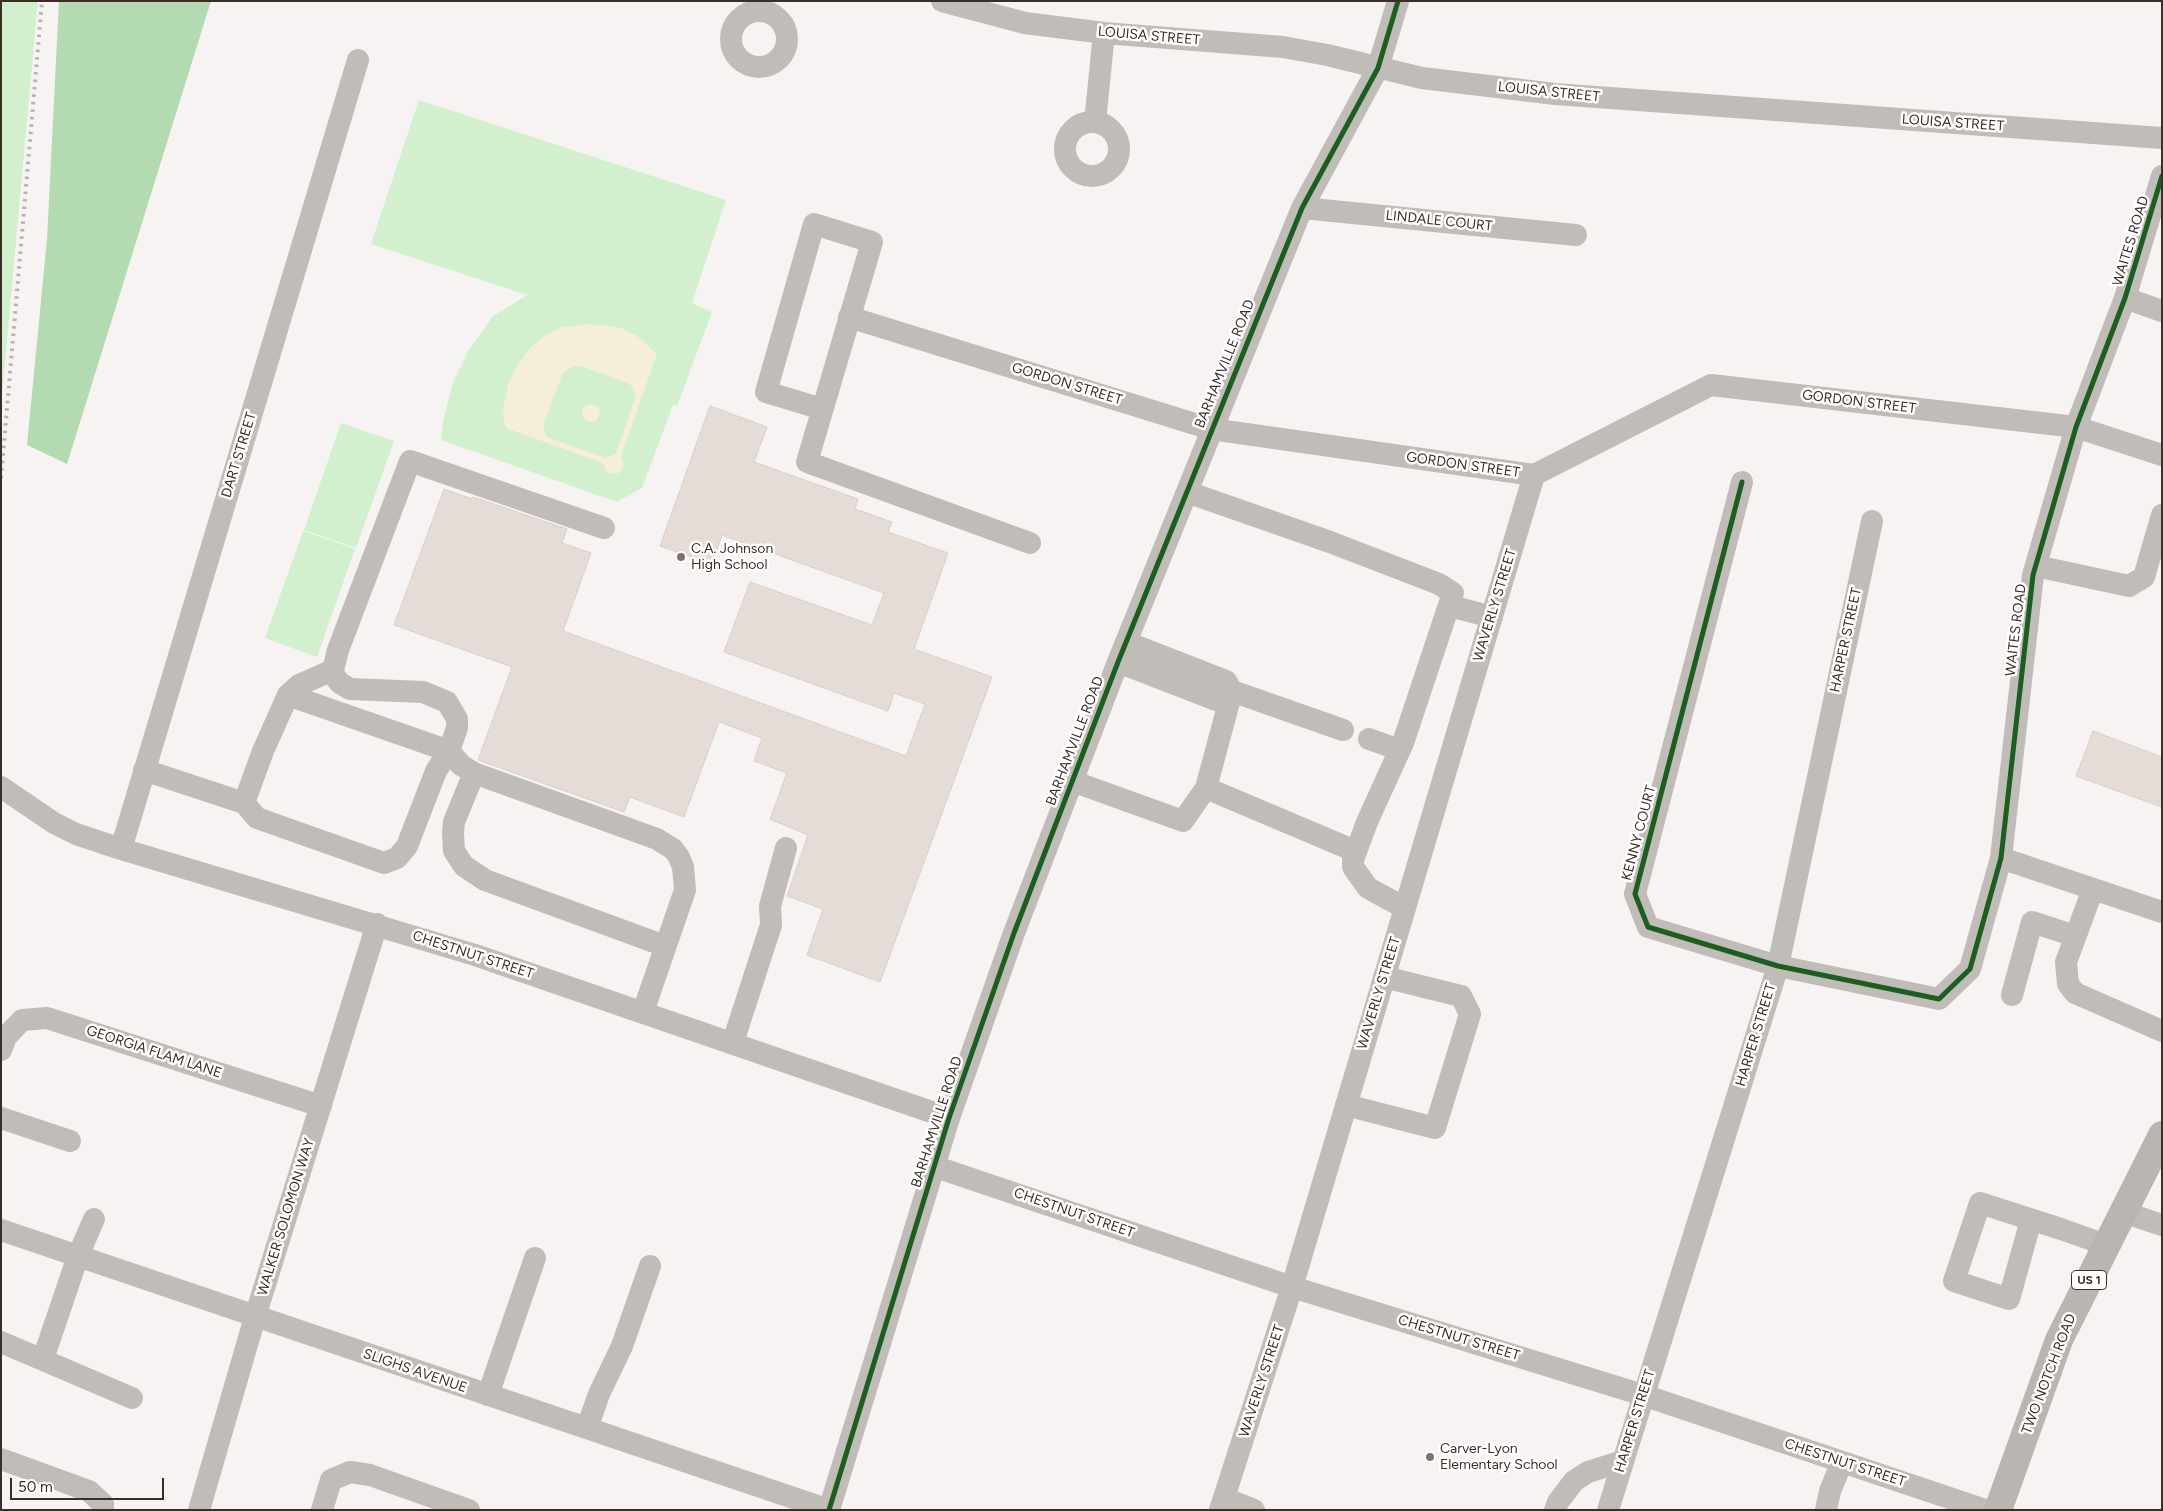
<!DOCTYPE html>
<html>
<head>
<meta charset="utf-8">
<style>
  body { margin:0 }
  #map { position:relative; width:2163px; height:1511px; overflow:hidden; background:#f7f3f2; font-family:Figtree,sans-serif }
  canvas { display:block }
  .frame { position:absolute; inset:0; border:2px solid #3c2e27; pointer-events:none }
  .scale { position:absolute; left:10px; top:1478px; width:154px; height:22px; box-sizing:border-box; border:2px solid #3c2e27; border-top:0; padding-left:6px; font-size:15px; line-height:18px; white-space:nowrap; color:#3c2e27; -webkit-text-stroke:4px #fff; paint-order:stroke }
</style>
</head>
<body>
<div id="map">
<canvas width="2163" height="1511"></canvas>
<div class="frame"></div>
<div class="scale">50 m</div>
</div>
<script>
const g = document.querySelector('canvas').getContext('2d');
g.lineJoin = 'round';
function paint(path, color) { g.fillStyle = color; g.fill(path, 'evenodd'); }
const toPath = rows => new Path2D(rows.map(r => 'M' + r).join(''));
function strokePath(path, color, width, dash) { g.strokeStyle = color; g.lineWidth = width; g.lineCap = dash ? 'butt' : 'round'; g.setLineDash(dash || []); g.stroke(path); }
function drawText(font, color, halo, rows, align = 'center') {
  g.font = font + ' Figtree,sans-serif'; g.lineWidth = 5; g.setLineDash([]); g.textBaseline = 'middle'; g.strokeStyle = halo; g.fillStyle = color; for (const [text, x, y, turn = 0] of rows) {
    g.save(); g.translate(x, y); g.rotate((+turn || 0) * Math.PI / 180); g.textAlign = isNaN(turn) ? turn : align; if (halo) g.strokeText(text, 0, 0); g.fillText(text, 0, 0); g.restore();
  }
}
paint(toPath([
  [1,1,38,1,1,406],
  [419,100,726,200,692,303,712,312,677,406,673,405,642,488,617,502,441,440,443,421,453,382,469,350,493,316,527,295,371,244],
  [341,423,394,441,356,548,304,530],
  [303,531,355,549,317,657,265,638]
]), '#d2f0cd');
paint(toPath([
  [59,1,211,1,67,464,27,445,47,239]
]), '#b4dab1');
paint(toPath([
  [587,324,613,326,623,329,637,336,657,354,621,456,624,467,617,474,607,472,603,463,506,428,504,420,503,409,509,381,518,364,531,347,544,336,559,328],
  [573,366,581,366,630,384,636,395,616,454,605,458,547,437,543,426,563,373],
  '582 413a9 9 0 1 1 18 0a9 9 0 1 1-18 0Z'
]), '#f5eed9');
const building = toPath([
  [710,406,767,427,754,462,858,499,855,509,892,522,888,532,948,553,914,649,992,677,880,982,807,955,823,909,787,896,808,835,770,819,787,773,754,761,762,738,719,722,684,817,630,797,624,812,478,760,512,667,394,625,444,489,472,499,473,497,567,529,562,543,591,553,563,631,906,756,925,704,894,693,888,711,724,652,750,582,872,625,884,593,722,535,712,564,660,546,710,406],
  [2093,731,2162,757,2162,807,2076,776,2093,731]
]);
paint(building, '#e5dcd8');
strokePath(building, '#d7ceca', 1);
strokePath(toPath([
  [942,1,1025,23,1104,33,1283,47,1327,55,1422,78,1555,94,2162,138],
  '731 39a28 28 0 1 1 56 0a28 28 0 1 1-56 0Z',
  '1065 149a27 27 0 1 1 54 0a27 27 0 1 1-54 0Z',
  [1095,122,1104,33],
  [1302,208,1576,235],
  [2125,298,2162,311],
  [849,317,1211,429,1534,475,1711,385,2076,427,2162,455],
  [822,409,766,392,814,224,872,242,807,462,1030,543],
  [1742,482,1635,894,1648,927,1778,966,1939,999,1970,969,2001,858,2033,575,2076,427,2125,298,2162,176],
  [1187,492,1330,542,1439,584,1453,593,1403,743,1367,822,1353,860,1353,867,1368,888,1405,908],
  [2036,566,2129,586,2144,577,2162,515],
  [1450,606,1492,617],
  [1118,662,1216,700,1232,691,1226,681,1126,642],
  [288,695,449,751,457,728,457,719,447,702,423,692,350,689,340,683,335,677,333,670,338,650,410,461,604,528],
  [1369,739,1400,750],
  [144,770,244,803,257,818,384,863,397,858,407,846,436,771,449,751,461,765,474,773,657,839,673,849,679,857,683,867,685,890,643,1012],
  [474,773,454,822,453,832,454,851,464,866,485,880,665,946],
  [1072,781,1183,821,1206,788,1355,851],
  [1,787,54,823,76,834,121,849,475,955,949,1118],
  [1206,788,1232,691,1343,730],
  [244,803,263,751,288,695,299,685,333,670],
  [121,849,358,60],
  [2001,858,2162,912],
  [2093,889,2066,962,2068,984,2075,993,2162,1031],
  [2012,995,2032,922,2075,936],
  [733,1042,771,925,770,906,786,848],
  [1,1050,6,1037,22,1020,47,1018,321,1106],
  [1346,1105,1435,1128,1470,1014,1461,996,1384,977],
  [1,1118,70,1141],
  [933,1166,1292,1287,1643,1395,1985,1510],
  [2123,1212,2162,1225],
  [2031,1220,2009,1299,1954,1281,1980,1203,2061,1229,2106,1245],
  [1,1230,829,1510],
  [1,1342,132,1398],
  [43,1359,78,1256,94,1219],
  [488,1395,535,1258],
  [587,1428,599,1394,622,1346,650,1266],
  [1,1459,89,1491,103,1504,103,1510],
  [1224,1498,1254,1510],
  [199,1510,255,1317,377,924],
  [322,1510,331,1480,350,1472,370,1475,469,1510],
  [829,1510,949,1118,1014,933,1118,662,1302,208,1378,68,1398,1],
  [1220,1510,1292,1287,1534,475],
  [1555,1510,1558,1502,1574,1481,1588,1472,1623,1461],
  [1608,1510,1778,966,1872,521],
  [1826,1510,1830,1491,1842,1462]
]), '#c0bdb8', 22);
strokePath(toPath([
  [1998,1510,2059,1340,2162,1135]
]), '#b9b5b0', 28);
strokePath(toPath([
  [1,478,42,1]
]), '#b6b2af', 4, [2.5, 5]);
strokePath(toPath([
  [1742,482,1635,894,1648,927,1778,966,1939,999,1970,969,2001,858,2033,575,2076,427,2125,298,2162,176],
  [829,1510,949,1118,1014,933,1118,662,1302,208,1378,68,1398,1]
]), '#1b5e20', 5);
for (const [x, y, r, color] of [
  [681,557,5,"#7d736e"],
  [1430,1457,5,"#7d736e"]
]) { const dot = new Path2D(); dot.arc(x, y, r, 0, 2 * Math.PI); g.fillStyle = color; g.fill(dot); strokePath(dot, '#fff', 2); }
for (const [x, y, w] of [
  [2089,1280,35]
]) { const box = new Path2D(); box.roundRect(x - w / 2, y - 9.5, w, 19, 4); g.fillStyle = '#fff'; g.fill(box); strokePath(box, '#3c2e27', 1); }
drawText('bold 12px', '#3c2e27', null, [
  ["US 1",2089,1280]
]);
drawText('14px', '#3c2e27', '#fff', [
  ["LOUISA STREET",1149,36,5],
  ["LOUISA STREET",1549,92,6],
  ["LOUISA STREET",1953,123,4],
  ["LINDALE COURT",1439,221,6],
  ["WAITES ROAD",2131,241,-73],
  ["BARHAMVILLE ROAD",1225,364,-68],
  ["GORDON STREET",1067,384,17],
  ["GORDON STREET",1859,402,7],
  ["DART STREET",239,455,-73],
  ["GORDON STREET",1463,465,8],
  ["WAVERLY STREET",1495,605,-73],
  ["WAITES ROAD",2016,630,-83],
  ["HARPER STREET",1846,640,-78],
  ["BARHAMVILLE ROAD",1075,741,-69],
  ["KENNY COURT",1639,833,-75],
  ["CHESTNUT STREET",473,955,18],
  ["WAVERLY STREET",1379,993,-73],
  ["HARPER STREET",1756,1035,-73],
  ["GEORGIA FLAM LANE",154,1052,18],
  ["BARHAMVILLE ROAD",937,1122,-72],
  ["CHESTNUT STREET",1074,1213,19],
  ["WALKER SOLOMON WAY",286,1217,-73],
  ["CHESTNUT STREET",1459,1338,17],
  ["SLIGHS AVENUE",415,1371,19],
  ["TWO NOTCH ROAD",2049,1374,-69],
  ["WAVERLY STREET",1262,1381,-72],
  ["HARPER STREET",1635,1421,-73],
  ["CHESTNUT STREET",1845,1463,18]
]);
drawText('14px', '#3c2e27', '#fff', [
  ["C.A. Johnson",691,549],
  ["High School",691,565],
  ["Carver-Lyon",1440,1449],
  ["Elementary School",1440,1465]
], 'left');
</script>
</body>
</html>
